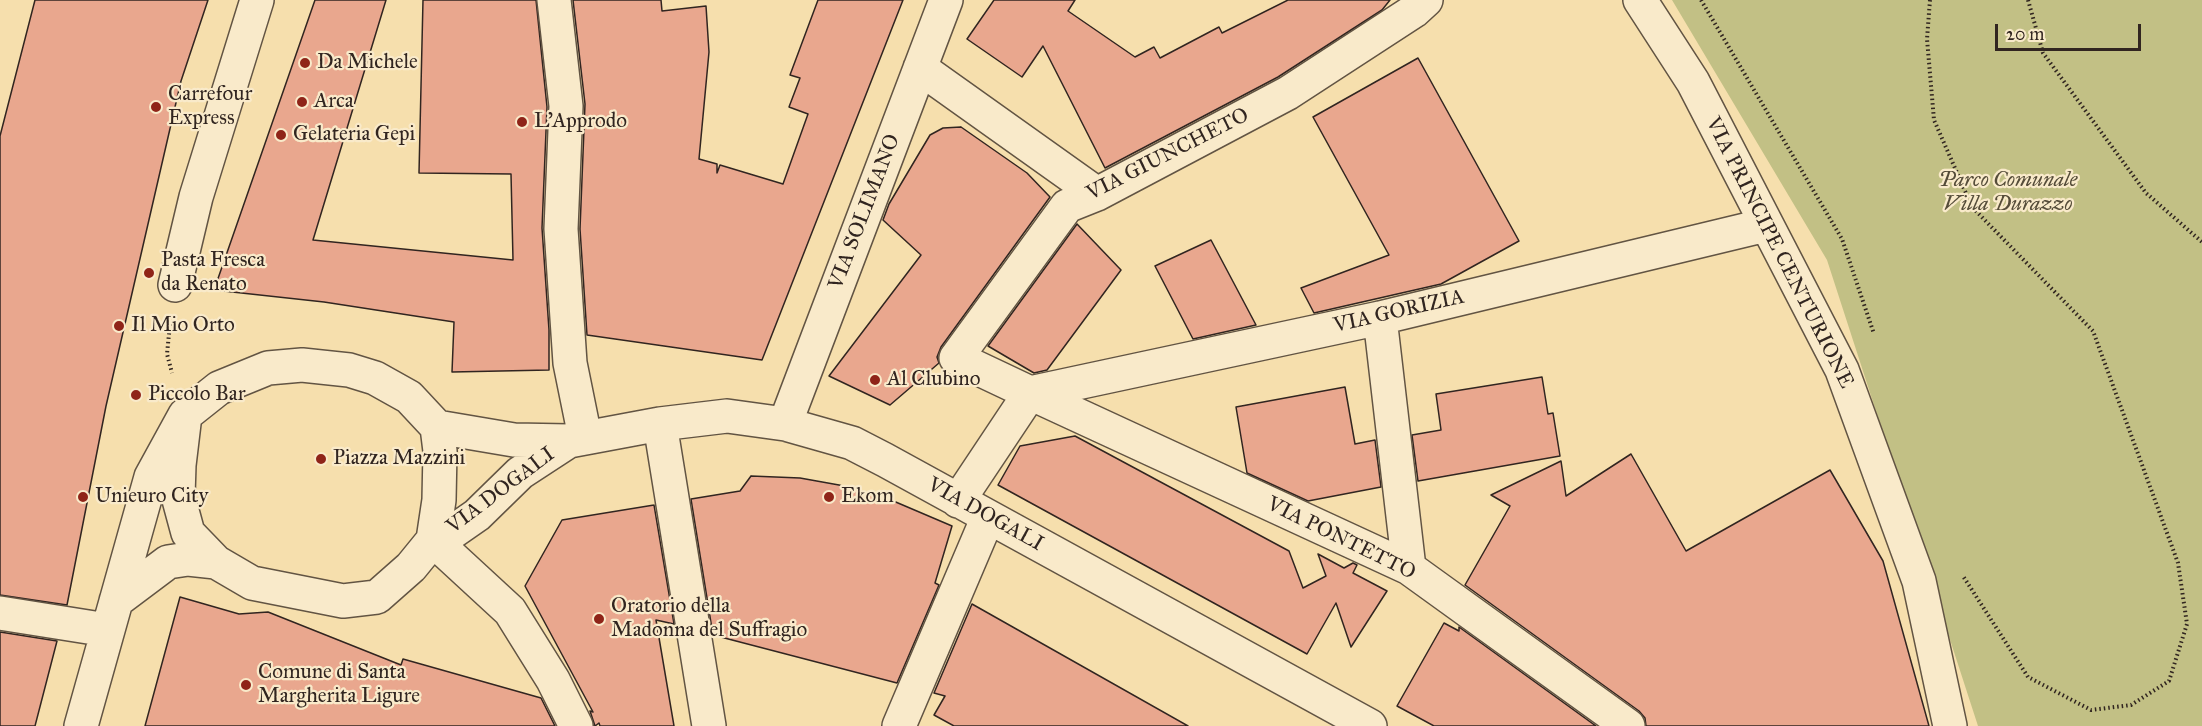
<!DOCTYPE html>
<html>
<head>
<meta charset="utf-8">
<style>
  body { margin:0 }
  #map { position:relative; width:2202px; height:726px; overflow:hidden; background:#f6dfad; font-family:"IM FELL Great Primer",serif }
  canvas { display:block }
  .scale { position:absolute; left:1995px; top:24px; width:146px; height:27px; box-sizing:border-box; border:3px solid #312520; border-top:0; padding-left:8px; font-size:18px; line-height:21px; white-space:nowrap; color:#312520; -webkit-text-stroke:4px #f9eaca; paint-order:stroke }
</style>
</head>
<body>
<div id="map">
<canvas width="2202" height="726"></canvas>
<div class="scale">20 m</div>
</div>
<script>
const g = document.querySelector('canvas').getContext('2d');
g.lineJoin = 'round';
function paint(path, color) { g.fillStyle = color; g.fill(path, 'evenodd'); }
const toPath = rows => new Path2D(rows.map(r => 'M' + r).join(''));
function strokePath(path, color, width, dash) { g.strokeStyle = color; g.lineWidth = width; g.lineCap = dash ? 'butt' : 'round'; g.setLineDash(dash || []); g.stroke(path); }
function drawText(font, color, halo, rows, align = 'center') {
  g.font = font + ' "IM FELL Great Primer",serif'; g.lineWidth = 4.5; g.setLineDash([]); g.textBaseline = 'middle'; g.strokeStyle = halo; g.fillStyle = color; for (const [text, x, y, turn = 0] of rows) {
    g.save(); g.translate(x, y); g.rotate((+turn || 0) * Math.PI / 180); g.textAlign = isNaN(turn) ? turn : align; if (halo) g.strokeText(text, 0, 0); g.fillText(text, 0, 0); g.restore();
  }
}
paint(toPath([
  [1672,0,2202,0,2202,726,1978,726,1827,260]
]), '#c2c085');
const building = toPath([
  [35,0,208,0,181,81,106,406,67,605,0,595,0,136,35,0],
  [315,0,386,0,313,240,513,260,511,174,419,173,423,0,536,0,547,107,542,228,549,330,549,370,452,372,454,322,324,302,214,290,315,0],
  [573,0,661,0,662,11,706,6,709,52,699,159,717,164,717,173,720,165,783,184,808,114,789,107,800,78,790,75,818,0,903,0,762,360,587,335,580,229,585,104,573,0],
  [994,0,1075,0,1068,11,1135,57,1154,47,1160,58,1219,27,1222,33,1288,0,1390,0,1382,10,1278,77,1105,168,1043,46,1022,77,967,39,994,0],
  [1418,58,1519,241,1441,284,1314,313,1301,288,1389,255,1313,117,1418,58],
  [961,127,1027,173,1050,197,941,347,937,357,939,363,890,405,829,376,921,255,883,220,889,204,930,135,943,128,961,127],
  [1077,224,1121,270,1047,370,1034,373,988,346,1077,224],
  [1211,240,1256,325,1193,339,1155,266,1211,240],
  [1542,377,1548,414,1553,413,1560,456,1418,481,1412,435,1441,430,1436,394,1542,377],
  [1345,387,1355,444,1375,440,1381,487,1308,501,1247,473,1236,407,1345,387],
  [1075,436,1289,551,1303,588,1326,576,1318,554,1344,568,1353,563,1357,565,1353,573,1387,591,1351,647,1336,603,1307,654,998,485,1020,446,1075,436],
  [1631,454,1686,551,1830,470,1883,561,1929,726,1646,726,1645,718,1639,711,1465,585,1510,506,1491,495,1561,461,1566,496,1631,454],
  [751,476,800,478,839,485,891,500,952,526,935,583,939,585,897,683,713,635,691,499,740,491,751,476],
  [654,505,674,624,656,620,674,726,600,726,599,723,595,726,590,711,593,712,525,586,562,520,654,505],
  [180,597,239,614,268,612,401,665,403,659,541,698,555,726,145,726,180,597],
  [972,604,1188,726,954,726,934,715,945,696,934,693,972,604],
  [1444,623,1459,631,1459,627,1596,726,1434,726,1397,706,1444,623],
  [0,632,57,641,35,726,0,726,0,632]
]);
paint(building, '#e9a78e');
strokePath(building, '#312520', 1.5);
const minor = toPath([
  [554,0,566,106,561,229,570,363,585,437],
  [1640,0,1693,82,1842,370,1919,581,1950,726],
  [920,68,1097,194],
  [175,285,196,197,257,0],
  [1380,318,1409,568],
  [1030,393,1380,318,1766,225],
  [1030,393,1409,568,1628,726],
  [660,424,709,726],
  [785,424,946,0],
  [437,427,514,440,569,441],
  [958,501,1030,393,956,358,1067,206,1097,194,1288,93,1414,11,1426,0],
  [433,540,454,531,477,515,520,473,569,441,660,424,727,416,785,424,852,443,885,460,1370,726],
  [433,540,510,611,553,680,576,726],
  [116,601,168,562,188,559,216,562],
  [0,613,107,630],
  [81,726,151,477,185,415,219,388,268,368,302,365,349,370,375,378,409,397,437,427,440,451,439,500,433,540,411,567,377,597,343,601,252,583,216,562,188,533,178,496,179,465,185,415],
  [899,726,988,517]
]);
strokePath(minor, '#625443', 36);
strokePath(toPath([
  [1701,0,1842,239,1874,334],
  [1930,0,1927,39,1934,120,1972,207,2093,331,2178,563,2187,624,2169,681,2131,705,2091,710,2028,677,1963,576],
  [2028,0,2043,53,2146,193,2202,242],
  [170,324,167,354,172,373]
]), '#312520', 4, [1.5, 3]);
strokePath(minor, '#f9eaca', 33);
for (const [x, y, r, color] of [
  [305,63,6,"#8f2418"],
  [302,102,6,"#8f2418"],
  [156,107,6,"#8f2418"],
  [522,122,6,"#8f2418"],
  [281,135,6,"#8f2418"],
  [149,273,6,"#8f2418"],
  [119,326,6,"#8f2418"],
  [875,380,6,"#8f2418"],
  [136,395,6,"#8f2418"],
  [321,459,6,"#8f2418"],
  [83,497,6,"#8f2418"],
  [829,497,6,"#8f2418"],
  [599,619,6,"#8f2418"],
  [246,685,6,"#8f2418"]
]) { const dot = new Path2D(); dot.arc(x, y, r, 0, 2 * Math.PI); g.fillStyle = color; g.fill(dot); strokePath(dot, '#f9eaca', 2); }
drawText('21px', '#312520', '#f9eaca', [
  ["Da Michele",317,63],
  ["Carrefour",168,95],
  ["Express",168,119],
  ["Arca",314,102],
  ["L'Approdo",534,122],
  ["Gelateria Gepi",293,135],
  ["Pasta Fresca",161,261],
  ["da Renato",161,285],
  ["Il Mio Orto",131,326],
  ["Al Clubino",887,380],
  ["Piccolo Bar",148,395],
  ["Piazza Mazzini",333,459],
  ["Unieuro City",95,497],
  ["Ekom",841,497],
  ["Oratorio della",611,607],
  ["Madonna del Suffragio",611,631],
  ["Comune di Santa",258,673],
  ["Margherita Ligure",258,697]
], 'left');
drawText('21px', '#312520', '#f9eaca', [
  ["VIA GIUNCHETO",1168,155,-27],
  ["VIA SOLIMANO",865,212,-69],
  ["VIA PRINCIPE CENTURIONE",1779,253,63],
  ["VIA GORIZIA",1399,312,-13],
  ["VIA DOGALI",501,491,-37],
  ["VIA DOGALI",985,515,29],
  ["VIA PONTETTO",1341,539,26]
]);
drawText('italic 21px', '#554c39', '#f9eaca', [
  ["Parco Comunale",2008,181],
  ["Villa Durazzo",2008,205]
]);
</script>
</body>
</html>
